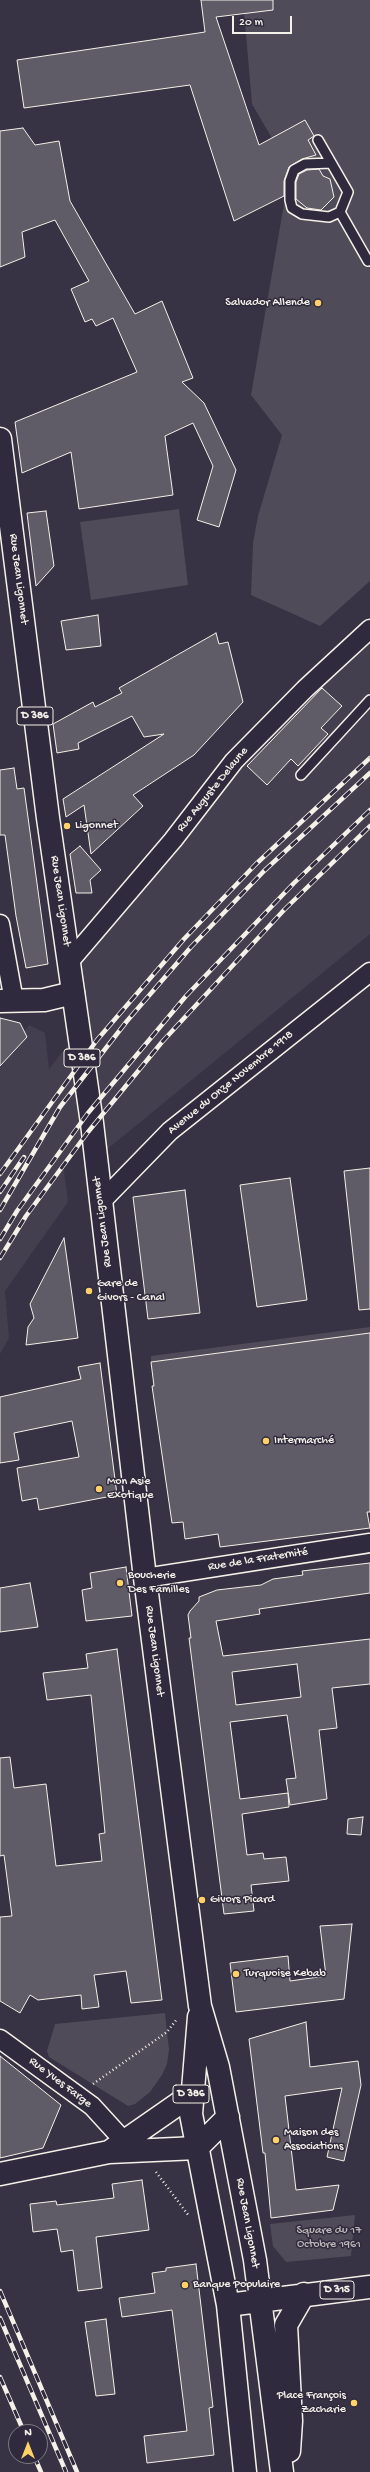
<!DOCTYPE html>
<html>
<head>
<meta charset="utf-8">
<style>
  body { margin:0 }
  #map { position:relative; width:370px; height:2472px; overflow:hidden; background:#373244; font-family:"Gochi Hand",sans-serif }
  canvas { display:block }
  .north { position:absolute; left:8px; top:2424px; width:40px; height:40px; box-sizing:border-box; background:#2f2a3d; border:1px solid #7e7a81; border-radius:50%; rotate:0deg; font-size:11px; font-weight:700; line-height:16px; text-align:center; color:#f4f1e8 }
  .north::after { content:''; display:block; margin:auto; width:14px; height:18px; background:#ffd166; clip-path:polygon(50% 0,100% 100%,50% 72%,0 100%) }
  .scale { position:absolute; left:232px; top:16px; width:60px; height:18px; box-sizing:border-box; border:2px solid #f4f1e8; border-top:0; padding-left:5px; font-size:12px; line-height:14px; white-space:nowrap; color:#f4f1e8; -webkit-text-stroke:3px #2f2a3d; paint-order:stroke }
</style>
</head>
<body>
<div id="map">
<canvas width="370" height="2472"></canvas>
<div class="north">N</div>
<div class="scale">20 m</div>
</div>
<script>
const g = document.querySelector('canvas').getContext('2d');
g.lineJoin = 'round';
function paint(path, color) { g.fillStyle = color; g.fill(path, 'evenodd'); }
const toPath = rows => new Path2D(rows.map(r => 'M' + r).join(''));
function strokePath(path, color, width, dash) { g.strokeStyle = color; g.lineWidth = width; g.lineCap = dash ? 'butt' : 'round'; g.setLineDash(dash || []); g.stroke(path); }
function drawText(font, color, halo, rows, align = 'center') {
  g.font = font + ' "Gochi Hand",sans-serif'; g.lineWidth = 3; g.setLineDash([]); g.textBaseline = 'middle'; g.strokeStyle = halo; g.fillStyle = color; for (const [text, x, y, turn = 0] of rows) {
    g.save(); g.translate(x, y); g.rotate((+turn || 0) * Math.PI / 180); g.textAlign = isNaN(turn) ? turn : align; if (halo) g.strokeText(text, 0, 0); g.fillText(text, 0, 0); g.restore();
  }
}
paint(toPath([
  [370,641,370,934,99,1156,96,1120,63,1163,68,1202,5,1291,9,1338,0,1354,0,1060,29,1025,45,1033,49,1069,84,1024,78,957,235,762]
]), '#433f4e');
paint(toPath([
  [243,0,370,0,370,581,320,626,251,595,253,543,258,516,282,435,251,395,290,169,252,104],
  [179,509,188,585,91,600,80,522],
  [370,1327,370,1333,151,1362,151,1356],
  [165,2013,169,2050,167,2064,162,2075,150,2092,135,2104,128,2106,49,2057,47,2051,55,2024],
  [355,2215,351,2256,286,2262,273,2246,270,2224]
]), '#504b59');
const building = toPath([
  [201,0,273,0,273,10,216,17,259,145,305,120,314,136,308,140,316,155,302,159,289,167,284,181,284,196,234,221,190,85,24,108,17,60,205,32,201,0],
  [23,128,35,145,59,141,70,201,135,314,162,301,193,378,182,382,204,403,236,470,219,527,197,520,213,466,193,423,165,436,173,495,79,509,71,452,22,473,15,422,137,372,113,318,96,326,92,319,85,322,71,289,89,281,55,220,22,232,25,257,0,267,0,131,23,128],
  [319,169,323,176,330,179,334,197,321,210,307,208,296,199,296,182,299,174,307,170,319,169],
  [46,511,54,566,36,586,27,513,46,511],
  [98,615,101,646,66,650,61,621,98,615],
  [216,633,219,644,228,642,243,702,194,755,133,795,143,806,91,854,84,805,66,817,63,799,164,734,144,737,132,716,78,743,79,749,57,753,53,724,93,702,95,707,122,693,119,688,216,633],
  [322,688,342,706,321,728,328,734,298,766,291,759,267,785,247,766,322,688],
  [14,768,17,789,24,788,48,964,26,968,16,916,5,835,0,835,0,770,14,768],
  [80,846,101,870,90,880,92,893,76,893,70,854,80,846],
  [0,1018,20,1023,27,1037,0,1066,0,1018],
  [370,1168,370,1309,359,1310,344,1171,370,1168],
  [290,1178,307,1300,257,1307,240,1185,290,1178],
  [185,1190,200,1313,148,1319,133,1197,185,1190],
  [64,1238,78,1338,26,1345,28,1327,34,1318,30,1304,64,1238],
  [370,1333,370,1512,367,1512,370,1528,220,1547,218,1534,185,1539,183,1522,172,1523,152,1386,154,1386,151,1362,370,1333],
  [100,1363,117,1495,39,1510,37,1498,22,1501,17,1468,79,1457,72,1421,14,1433,19,1460,0,1463,0,1397,81,1379,78,1367,100,1363],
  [370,1563,370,1593,259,1609,260,1614,216,1621,223,1656,370,1639,370,1684,332,1688,337,1728,319,1730,327,1799,290,1805,286,1779,296,1778,287,1715,230,1722,240,1799,288,1793,289,1807,242,1814,247,1855,263,1853,264,1859,286,1857,289,1881,251,1885,254,1911,224,1914,189,1638,191,1638,188,1615,190,1611,199,1601,199,1597,217,1590,261,1585,273,1579,303,1575,302,1571,370,1563],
  [297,1664,301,1697,236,1705,232,1672,297,1664],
  [126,1567,132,1616,86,1621,82,1590,92,1588,90,1573,126,1567],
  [30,1583,38,1627,0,1632,0,1588,30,1583],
  [117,1649,162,2000,131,2003,126,1971,94,1975,99,2007,82,2009,81,1995,38,2000,30,1995,20,2013,0,2001,0,1917,12,1916,4,1855,0,1856,0,1758,10,1757,14,1788,46,1784,56,1866,102,1861,99,1834,105,1833,91,1695,47,1700,43,1673,88,1668,86,1654,117,1649],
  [363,1817,361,1835,347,1834,348,1819,363,1817],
  [352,1924,344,1999,236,2012,230,1963,288,1956,290,1981,326,1976,320,1926,352,1924],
  [306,2022,310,2067,358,2061,361,2085,344,2161,327,2157,342,2088,285,2096,296,2190,339,2185,333,2210,271,2218,265,2153,263,2153,249,2039,306,2022],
  [0,2056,61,2105,43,2148,0,2158,0,2056],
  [142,2180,149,2230,96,2237,102,2288,78,2291,73,2250,61,2252,57,2229,33,2232,30,2204,56,2201,57,2205,114,2198,112,2184,142,2180],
  [196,2264,213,2407,209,2408,214,2455,147,2463,144,2436,187,2431,172,2310,122,2317,119,2298,155,2293,152,2273,166,2271,166,2268,196,2264],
  [106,2319,115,2394,96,2396,85,2322,106,2319]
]);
paint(building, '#5f5c67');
strokePath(building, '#f4f1e8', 1);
const service = toPath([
  [318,140,348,192,340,212,368,261,370,260],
  [331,163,305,164,294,170,290,181,290,200,292,208,302,214,329,217,340,212],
  [301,775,370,700]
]);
const minor = toPath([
  [0,924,14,1001],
  [69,962,173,840,234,761,305,689,370,629],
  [100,1203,170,1131,370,972],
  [145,1578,370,1543],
  [0,2039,92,2106,124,2141,129,2151]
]);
const tertiary = toPath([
  [0,1001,44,1000,73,993]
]);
const secondary = toPath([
  [109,2152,191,2095],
  [0,2174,109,2152,197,2148]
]);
const primary = toPath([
  [0,439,48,818,92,1123,145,1578,200,2006,218,2067,255,2260,282,2472],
  [199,2017,191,2114,228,2305,245,2472],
  [197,2148,228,2117],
  [228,2305,370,2287],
  [289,2451,291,2421,286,2325,304,2294]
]);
strokePath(service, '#f4f1e8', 12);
strokePath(minor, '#f4f1e8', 21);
strokePath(tertiary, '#f4f1e8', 25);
strokePath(secondary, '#f4f1e8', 25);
strokePath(primary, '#f4f1e8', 25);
strokePath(toPath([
  [93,2084,167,2032,177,2019],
  [156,2172,189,2216]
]), '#f4f1e8', 2.5, [1, 3]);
strokePath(service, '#2f2a3d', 9);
strokePath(minor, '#2f2a3d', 18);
strokePath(tertiary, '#2f2a3d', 22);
strokePath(secondary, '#2f2a3d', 22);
strokePath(primary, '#2f2a3d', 22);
const rail = toPath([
  [0,1174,97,1040,184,939,256,864,370,758],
  [0,1192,24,1157],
  [0,1210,60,1107,127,1021,191,947,264,871,370,773],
  [0,1239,17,1211,88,1113,186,996,294,883,370,810],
  [0,1258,26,1216,88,1132,162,1042,284,910,370,826],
  [0,2291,77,2472],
  [0,2318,66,2472],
  [0,2377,24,2432],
  [34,2456,41,2472]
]);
strokePath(rail, '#f4f1e8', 4.5);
strokePath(rail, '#2f2a3d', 3, [9]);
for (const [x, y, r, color] of [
  [318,303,4,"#ffd166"],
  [67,826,4,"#ffd166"],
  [89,1291,4,"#ffd166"],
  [266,1441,4,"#ffd166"],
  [99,1489,4,"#ffd166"],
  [120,1583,4,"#ffd166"],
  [202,1900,4,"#ffd166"],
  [236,1974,4,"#ffd166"],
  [276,2140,4,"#ffd166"],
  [185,2285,4,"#ffd166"],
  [354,2403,4,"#ffd166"]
]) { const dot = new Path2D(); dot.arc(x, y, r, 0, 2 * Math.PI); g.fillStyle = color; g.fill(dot); strokePath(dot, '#2f2a3d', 1.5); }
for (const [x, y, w] of [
  [35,716,36],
  [82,1058,36],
  [191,2094,36],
  [337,2290,34]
]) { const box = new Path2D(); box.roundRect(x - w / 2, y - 9, w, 18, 3); g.fillStyle = '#2f2a3d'; g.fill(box); strokePath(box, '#f4f1e8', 1); }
drawText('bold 11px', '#f4f1e8', null, [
  ["D 386",35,716],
  ["D 386",82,1058],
  ["D 386",191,2094],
  ["D 315",337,2290]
]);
drawText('12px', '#f4f1e8', '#2f2a3d', [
  ["Salvador Allende",310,303,"right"],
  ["Ligonnet",75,826],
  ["Gare de",97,1284],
  ["Givors - Canal",97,1298],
  ["Intermarché",274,1441],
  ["Mon Asie",107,1482],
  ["Exotique",107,1496],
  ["Boucherie",128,1576],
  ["Des Familles",128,1590],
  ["Givors Picard",210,1900],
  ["Turquoise Kebab",244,1974],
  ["Maison des",284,2133],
  ["Associations",284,2147],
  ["Banque Populaire",193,2285],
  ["Place François",346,2396,"right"],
  ["Zacharie",346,2410,"right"]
], 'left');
drawText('12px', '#f4f1e8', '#2f2a3d', [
  ["Rue Jean Ligonnet",18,579,83],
  ["Rue Auguste Delaune",213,790,-51],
  ["Rue Jean Ligonnet",60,901,82],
  ["Avenue du Onze Novembre 1918",231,1083,-39],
  ["Rue Jean Ligonnet",103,1222,-97],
  ["Rue de la Fraternité",258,1560,-9],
  ["Rue Jean Ligonnet",154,1651,83],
  ["Rue Yves Farge",60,2083,37],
  ["Rue Jean Ligonnet",247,2223,80]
]);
drawText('12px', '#bbb7b6', '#2f2a3d', [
  ["Square du 17",329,2231],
  ["Octobre 1961",329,2245]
]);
</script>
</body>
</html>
